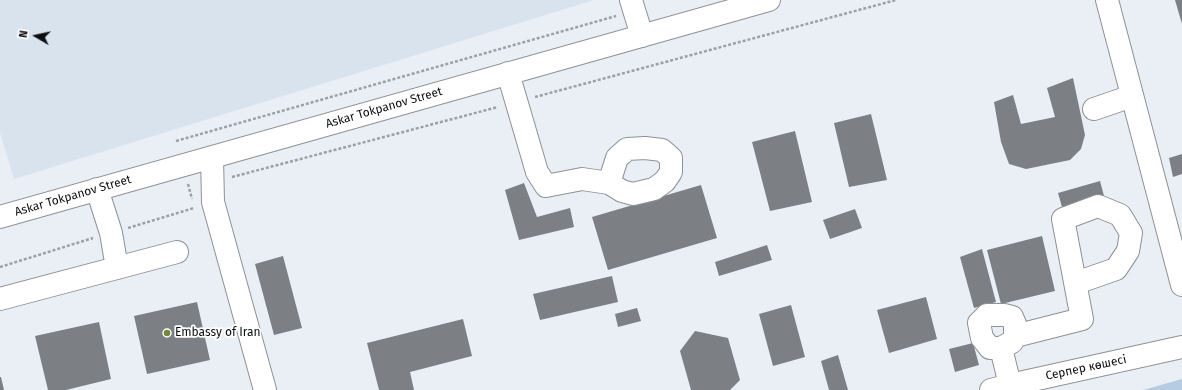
<!DOCTYPE html>
<html>
<head>
<meta charset="utf-8">
<style>
  body { margin:0 }
  #map { position:relative; width:1182px; height:390px; overflow:hidden; background:#eaeff5; font-family:"Fira Sans",sans-serif }
  canvas { display:block }
  .north { position:absolute; left:16px; top:16px; width:40px; height:40px; -webkit-text-stroke:3px #fff; paint-order:stroke; rotate:279deg; font-size:11px; font-weight:700; line-height:16px; text-align:center; color:#0c0e10 }
  .north::after { content:''; display:block; margin:auto; width:14px; height:18px; background:#0c0e10; clip-path:polygon(50% 0,100% 100%,50% 72%,0 100%) }
</style>
</head>
<body>
<div id="map">
<canvas width="1182" height="390"></canvas>
<div class="north">N</div>
</div>
<script>
const g = document.querySelector('canvas').getContext('2d');
g.lineJoin = 'round';
function paint(path, color) { g.fillStyle = color; g.fill(path, 'evenodd'); }
const toPath = rows => new Path2D(rows.map(r => 'M' + r).join(''));
function strokePath(path, color, width, dash) { g.strokeStyle = color; g.lineWidth = width; g.lineCap = dash ? 'butt' : 'round'; g.setLineDash(dash || []); g.stroke(path); }
function drawText(font, color, halo, rows, align = 'center') {
  g.font = font + ' "Fira Sans",sans-serif'; g.lineWidth = 3.5; g.setLineDash([]); g.textBaseline = 'middle'; g.strokeStyle = halo; g.fillStyle = color; for (const [text, x, y, turn = 0] of rows) {
    g.save(); g.translate(x, y); g.rotate((+turn || 0) * Math.PI / 180); g.textAlign = isNaN(turn) ? turn : align; if (halo) g.strokeText(text, 0, 0); g.fillText(text, 0, 0); g.restore();
  }
}
paint(toPath([
  [0,0,594,0,14,179,0,133]
]), '#d8e3ee');
paint(toPath([
  [1182,379,1182,390,1143,390]
]), '#b5cce2');
paint(toPath([
  [1175,0,1182,0,1182,24],
  [1073,78,1085,135,1081,149,1070,160,1026,169,1009,164,1001,142,994,102,1013,95,1021,124,1055,117,1047,88],
  [871,114,887,180,849,187,834,123],
  [795,131,812,202,770,211,752,142],
  [1182,154,1182,174,1173,177,1169,158],
  [1100,181,1104,196,1062,207,1058,193],
  [524,183,537,217,570,208,574,227,519,240,505,190],
  [701,185,717,238,608,270,592,217],
  [855,209,862,228,830,239,823,220],
  [1042,236,1055,291,1001,304,987,250],
  [767,245,772,260,719,276,715,262],
  [982,249,996,302,974,308,960,257],
  [283,256,302,328,274,335,255,264],
  [612,276,618,302,540,320,533,294],
  [926,297,937,339,889,353,877,310],
  [197,302,210,360,147,374,134,316],
  [791,305,805,357,773,366,759,314],
  [637,308,641,321,618,327,615,314],
  [463,319,472,356,410,372,414,390,379,390,367,343],
  [99,322,111,379,66,390,48,390,35,336],
  [695,331,728,338,740,380,730,390,691,390,680,351],
  [973,343,979,365,955,372,949,349],
  [838,355,848,390,829,390,821,361],
  [0,377,1,377,4,390,0,390]
]), '#7c8085');
const minor = toPath([
  [631,0,642,36],
  [1107,0,1182,285],
  [508,73,537,172,546,186,582,179,609,183,622,191,633,194,654,189,665,181,671,172,671,158,662,150,645,148,627,149,617,158,609,183],
  [1094,109,1132,96],
  [212,157,213,202,265,390],
  [97,189,111,233,117,268],
  [0,217,769,0],
  [0,299,177,252],
  [1015,336,1082,319,1063,219,1098,206,1120,215,1131,233,1128,251,1116,269,1076,283],
  [1001,348,1012,342,1015,336,1015,324,1012,317,1004,315,987,315,979,323,982,338,990,348,1001,348,1010,385],
  [991,390,1010,385,1182,347]
]);
strokePath(minor, '#8d9296', 24);
strokePath(toPath([
  [535,97,896,0],
  [176,141,616,16],
  [232,177,498,107],
  [188,184,192,199],
  [128,228,194,208],
  [0,267,93,238]
]), '#9da1a5', 2.5, [3, 2]);
strokePath(minor, '#fff', 22);
for (const [x, y, r, color] of [
  [167,333,4,"#758635"]
]) { const dot = new Path2D(); dot.arc(x, y, r, 0, 2 * Math.PI); g.fillStyle = color; g.fill(dot); strokePath(dot, '#fff', 1.5); }
drawText('12px', '#0c0e10', '#fff', [
  ["Askar Tokpanov Street",384,108,-16],
  ["Askar Tokpanov Street",73,196,-16],
  ["Серпер көшесі",1086,368,-12]
]);
drawText('12px', '#0c0e10', '#fff', [
  ["Embassy of Iran",175,333]
], 'left');
</script>
</body>
</html>
